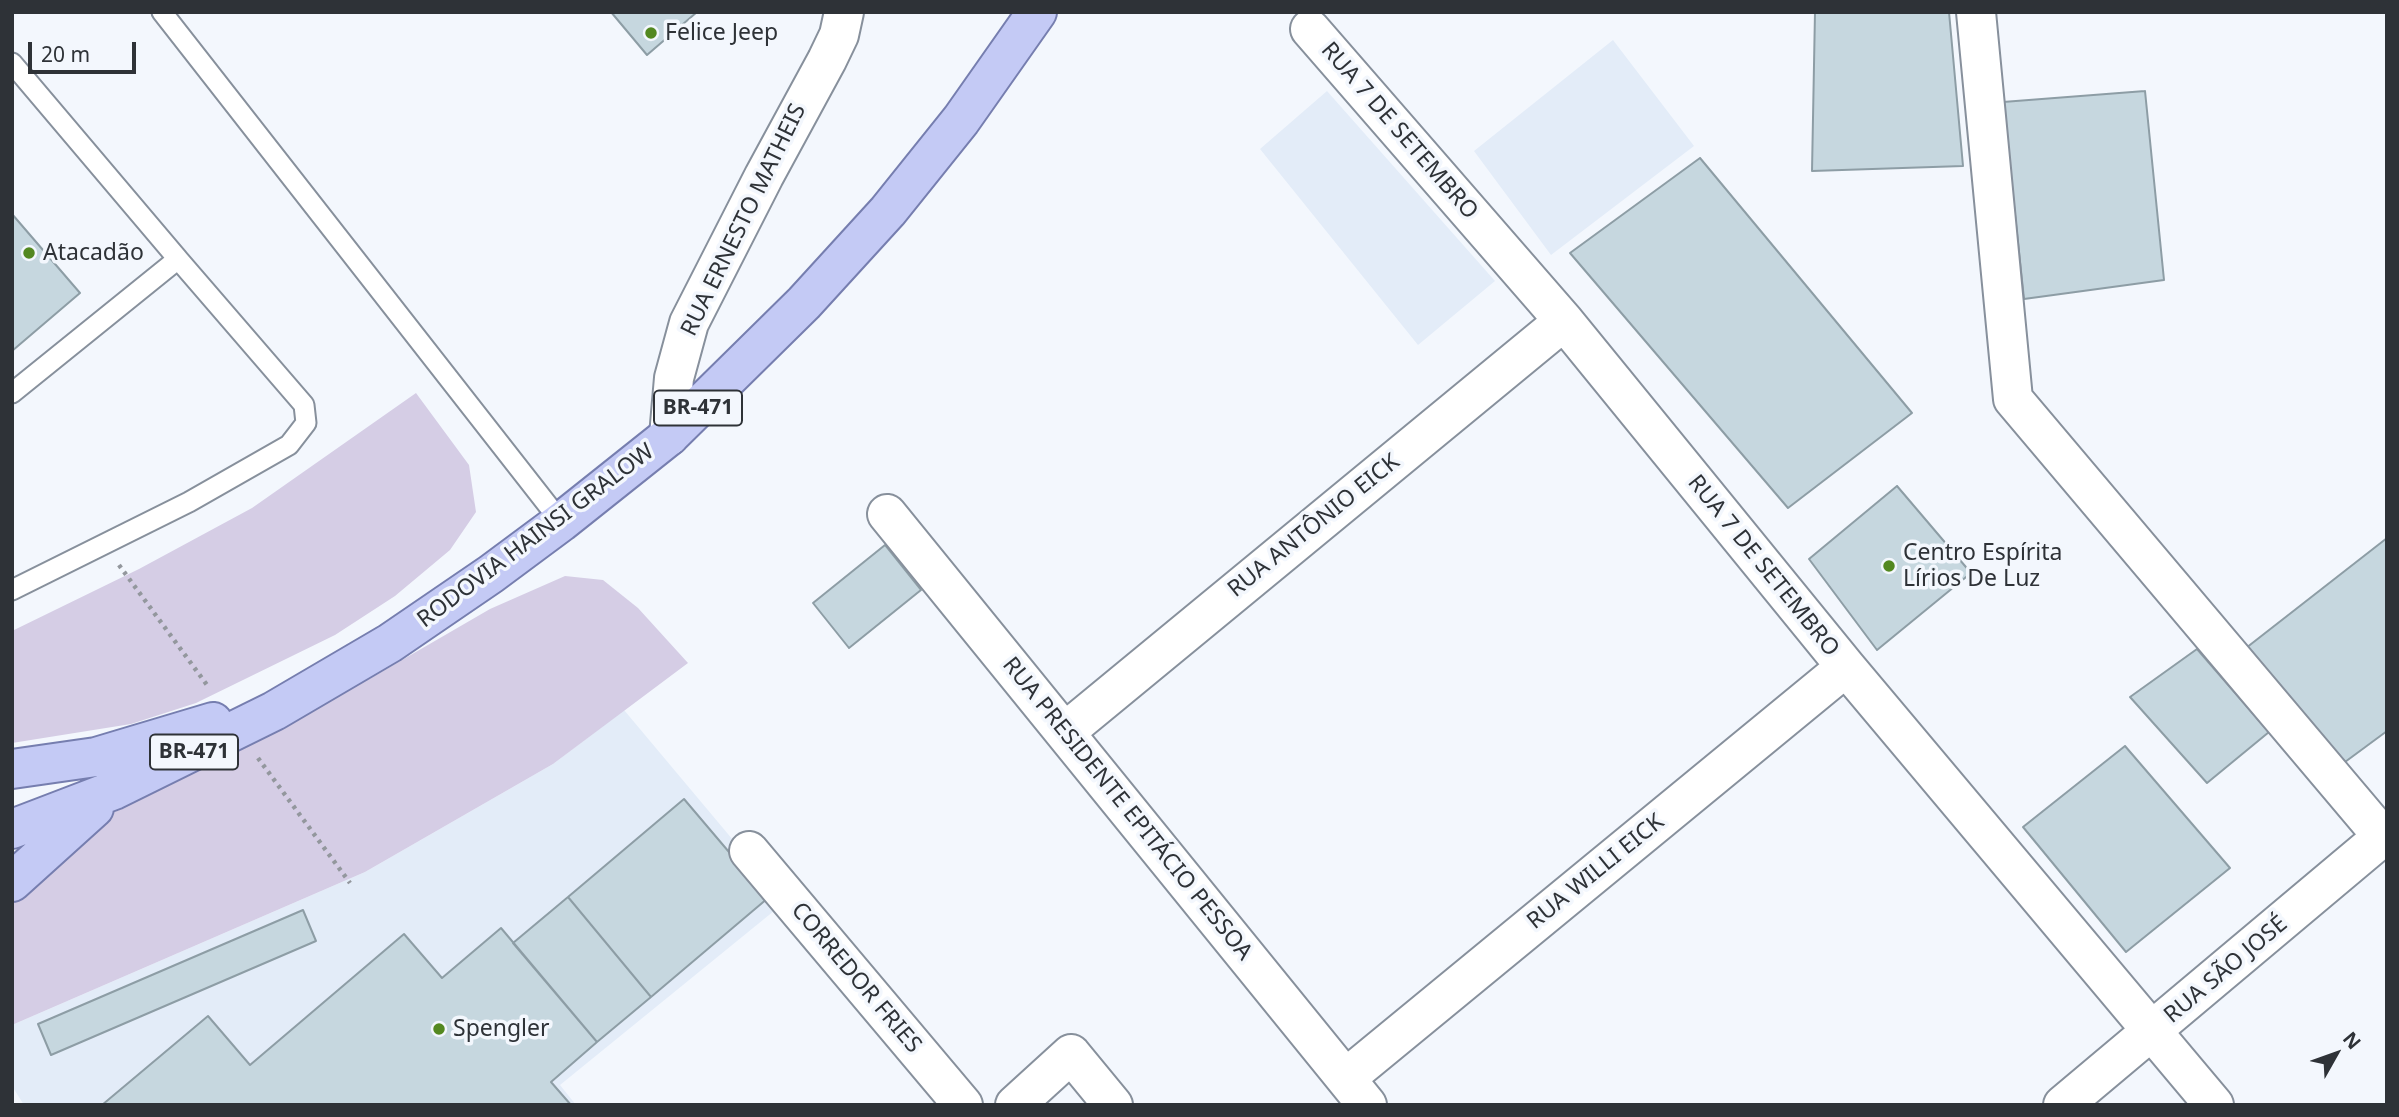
<!DOCTYPE html>
<html>
<head>
<meta charset="utf-8">
<style>
  body { margin:0 }
  #map { position:relative; width:2399px; height:1117px; overflow:hidden; background:#f3f7fd; font-family:"Noto Sans",sans-serif }
  canvas { display:block }
  .frame { position:absolute; inset:0; border:14px solid #2e3237; pointer-events:none }
  .north { position:absolute; left:2301px; top:1019px; width:70px; height:70px; -webkit-text-stroke:5px #f3f7fd; paint-order:stroke; rotate:50deg; font-size:19px; font-weight:700; line-height:28px; text-align:center; color:#2e3237 }
  .north::after { content:''; display:block; margin:auto; width:24px; height:32px; background:#2e3237; clip-path:polygon(50% 0,100% 100%,50% 72%,0 100%) }
  .scale { position:absolute; left:28px; top:42px; width:108px; height:32px; box-sizing:border-box; border:4px solid #2e3237; border-top:0; padding-left:9px; font-size:21px; line-height:24px; white-space:nowrap; color:#2e3237; -webkit-text-stroke:5px #f3f7fd; paint-order:stroke }
</style>
</head>
<body>
<div id="map">
<canvas width="2399" height="1117"></canvas>
<div class="frame"></div>
<div class="north">N</div>
<div class="scale">20 m</div>
</div>
<script>
const g = document.querySelector('canvas').getContext('2d');
g.lineJoin = 'round';
function paint(path, color) { g.fillStyle = color; g.fill(path, 'evenodd'); }
const toPath = rows => new Path2D(rows.map(r => 'M' + r).join(''));
function strokePath(path, color, width, dash) { g.strokeStyle = color; g.lineWidth = width; g.lineCap = dash ? 'butt' : 'round'; g.setLineDash(dash || []); g.stroke(path); }
function drawText(font, color, halo, rows, align = 'center') {
  g.font = font + ' "Noto Sans",sans-serif'; g.lineWidth = 7; g.setLineDash([]); g.textBaseline = 'middle'; g.strokeStyle = halo; g.fillStyle = color; for (const [text, x, y, turn = 0] of rows) {
    g.save(); g.translate(x, y); g.rotate((+turn || 0) * Math.PI / 180); g.textAlign = isNaN(turn) ? turn : align; if (halo) g.strokeText(text, 0, 0); g.fillText(text, 0, 0); g.restore();
  }
}
paint(toPath([
  [1613,40,1694,146,1551,255,1474,151],
  [1327,91,1495,281,1418,345,1260,149],
  [624,710,785,902,560,1085,576,1105,24,1105,12,1086,12,1025,365,872,553,764]
]), '#e3ecf8');
paint(toPath([
  [416,393,469,465,476,512,450,550,395,596,335,635,196,703,131,724,12,743,12,631,139,569,252,508],
  [565,576,603,580,638,608,688,663,553,764,365,872,12,1025,12,889,92,824,371,678,490,609]
]), '#d5cde5');
const building = toPath([
  [611,12,697,12,647,55,611,12],
  [1815,12,1949,12,1963,166,1812,171,1815,12],
  [2145,91,2164,280,2024,299,2003,102,2145,91],
  [1700,158,1912,413,1788,508,1570,253,1700,158],
  [12,214,80,293,12,351,12,214],
  [1897,486,1971,573,1877,650,1809,559,1897,486],
  [2387,538,2387,731,2345,762,2246,648,2387,538],
  [885,545,921,590,849,648,813,603,885,545],
  [2197,649,2269,732,2207,783,2130,697,2197,649],
  [2125,746,2230,868,2126,952,2023,827,2125,746],
  [684,799,768,898,651,997,568,897,684,799],
  [568,897,651,997,597,1042,513,943,568,897],
  [303,910,316,941,51,1055,38,1024,303,910],
  [501,928,597,1042,551,1082,571,1105,102,1105,208,1016,250,1065,404,934,442,978,501,928]
]);
paint(building, '#c6d7df');
strokePath(building, '#8d9da5', 2);
const service = toPath([
  [162,12,561,522],
  [12,63,178,259],
  [12,393,178,259,304,405,306,423,289,445,189,502,12,590]
]);
const minor = toPath([
  [1976,12,2013,399,2383,837],
  [1310,29,1564,321,1846,667,2214,1105],
  [669,436,674,378,689,323,764,176,827,60,839,35,844,12],
  [887,514,1367,1105],
  [1065,732,1564,321],
  [749,851,963,1105],
  [1346,1078,1846,667],
  [1015,1105,1071,1054,1113,1105]
]);
const secondary = toPath([
  [2063,1105,2387,833]
]);
const primary = toPath([
  [12,769,96,757,213,722],
  [12,829,114,790,274,711,390,643,491,574,561,522,669,436,804,303,888,211,961,120,1037,12],
  [12,882,94,808]
]);
strokePath(service, '#87909c', 23);
strokePath(minor, '#87909c', 42);
strokePath(secondary, '#87909c', 42);
strokePath(primary, '#767eaf', 42);
strokePath(toPath([
  [119,565,207,685],
  [258,758,350,883]
]), '#93979d', 4.5, [3.5, 5]);
strokePath(service, '#fff', 19);
strokePath(minor, '#fff', 38);
strokePath(secondary, '#fff', 38);
strokePath(primary, '#c4caf5', 38);
for (const [x, y, r, color] of [
  [651,33,7,"#538820"],
  [29,253,7,"#538820"],
  [1889,566,7,"#538820"],
  [439,1029,7,"#538820"]
]) { const dot = new Path2D(); dot.arc(x, y, r, 0, 2 * Math.PI); g.fillStyle = color; g.fill(dot); strokePath(dot, '#f3f7fd', 2.5); }
for (const [x, y, w] of [
  [698,408,88],
  [194,752,88]
]) { const box = new Path2D(); box.roundRect(x - w / 2, y - 17.5, w, 35, 5); g.fillStyle = '#f3f7fd'; g.fill(box); strokePath(box, '#2e3237', 2); }
drawText('bold 21px', '#2e3237', null, [
  ["BR-471",698,408],
  ["BR-471",194,752]
]);
drawText('23px', '#2e3237', '#f3f7fd', [
  ["Felice Jeep",665,33],
  ["Atacadão",43,253],
  ["Centro Espírita",1903,553],
  ["Lírios De Luz",1903,579],
  ["Spengler",453,1029]
], 'left');
drawText('23px', '#2e3237', '#f3f7fd', [
  ["RUA 7 DE SETEMBRO",1399,131,49],
  ["RUA ERNESTO MATHEIS",744,220,-64],
  ["RUA ANTÔNIO EICK",1314,526,-39],
  ["RODOVIA HAINSI GRALOW",536,536,-37],
  ["RUA 7 DE SETEMBRO",1763,566,51],
  ["RUA PRESIDENTE EPITÁCIO PESSOA",1127,809,51],
  ["RUA WILLI EICK",1596,872,-39],
  ["RUA SÃO JOSÉ",2226,970,-40],
  ["CORREDOR FRIES",856,978,50]
]);
</script>
</body>
</html>
